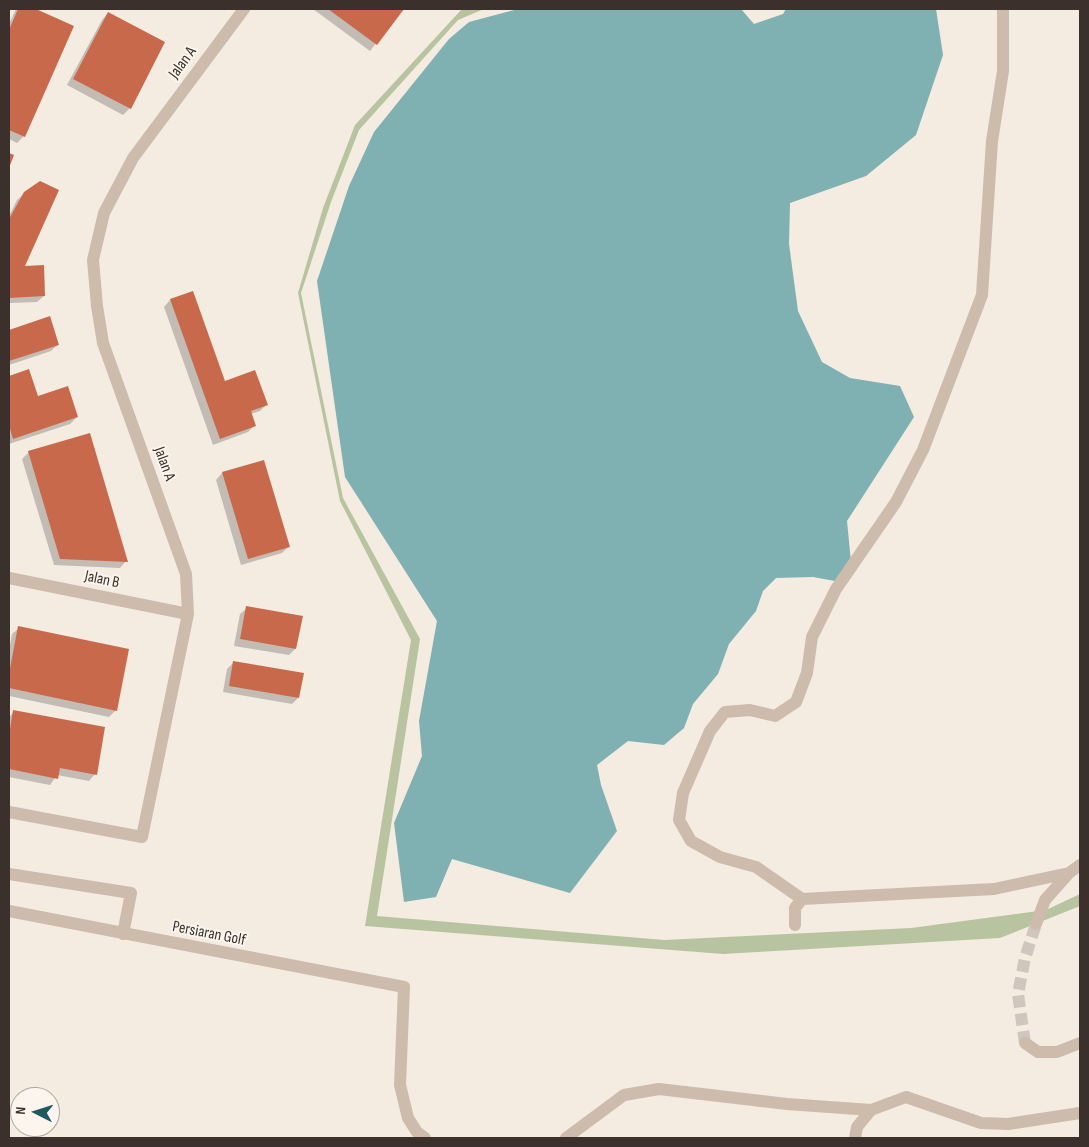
<!DOCTYPE html>
<html>
<head>
<meta charset="utf-8">
<style>
  body { margin:0 }
  #map { position:relative; width:1089px; height:1147px; overflow:hidden; background:#f4ebe1; font-family:"Sofia Sans Condensed",sans-serif }
  canvas { display:block }
  .frame { position:absolute; inset:0; border:10px solid #3b302b; pointer-events:none }
  .north { position:absolute; left:10px; top:1087px; width:50px; height:50px; box-sizing:border-box; background:#fbf5ee; border:1px solid #aea6a0; border-radius:50%; rotate:275deg; font-size:14px; font-weight:700; line-height:20px; text-align:center; color:#3b302b }
  .north::after { content:''; display:block; margin:auto; width:18px; height:22px; background:#1f5a5e; clip-path:polygon(50% 0,100% 100%,50% 72%,0 100%) }
</style>
</head>
<body>
<div id="map">
<canvas width="1089" height="1147"></canvas>
<div class="frame"></div>
<div class="north">N</div>
</div>
<script>
const g = document.querySelector('canvas').getContext('2d');
g.lineJoin = 'round';
function paint(path, color) { g.fillStyle = color; g.fill(path, 'evenodd'); }
const toPath = rows => new Path2D(rows.map(r => 'M' + r).join(''));
function strokePath(path, color, width, dash) { g.strokeStyle = color; g.lineWidth = width; g.lineCap = dash ? 'butt' : 'round'; g.setLineDash(dash || []); g.stroke(path); }
function drawText(font, color, halo, rows, align = 'center') {
  g.font = font + ' "Sofia Sans Condensed",sans-serif'; g.lineWidth = 4; g.setLineDash([]); g.textBaseline = 'middle'; g.strokeStyle = halo; g.fillStyle = color; for (const [text, x, y, turn = 0] of rows) {
    g.save(); g.translate(x, y); g.rotate((+turn || 0) * Math.PI / 180); g.textAlign = isNaN(turn) ? turn : align; if (halo) g.strokeText(text, 0, 0); g.fillText(text, 0, 0); g.restore();
  }
}
paint(toPath([
  [465,9,484,9,458,20,359,130,331,202,301,293,343,498,420,639,377,916,664,940,911,928,1046,910,1080,894,1080,906,1000,938,723,954,365,926,411,640,340,501,298,293,323,208,355,125,461,10]
]), '#b8c4a0');
paint(toPath([
  [518,9,741,9,754,24,783,14,786,9,936,9,943,55,916,135,866,176,790,203,789,244,798,311,822,362,850,378,900,386,914,417,847,521,851,562,835,581,813,577,776,578,763,591,756,611,729,644,718,674,693,704,684,728,664,745,628,741,597,765,601,785,617,831,570,893,452,859,436,897,404,902,394,823,422,756,419,721,437,621,345,477,317,281,349,186,374,132,449,39,469,22]
]), '#7fb0b2');
paint(toPath([
  [16,9,33,9,72,27,24,136,17,143,9,139,9,24],
  [313,9,403,9,370,51],
  [108,13,130,108,123,115,67,85,102,20],
  [25,193,23,267,44,296,37,302,9,303,9,216,17,200],
  [192,293,224,383,266,405,260,411,251,414,255,425,248,432,213,445,164,307,170,300],
  [49,317,58,344,51,351,9,365,9,331],
  [28,371,37,398,77,417,70,424,9,444,9,377],
  [29,452,126,561,120,568,54,565,22,459],
  [263,461,289,546,282,553,241,565,216,480,222,473],
  [247,608,295,649,289,655,234,646,240,614],
  [19,628,116,710,109,717,9,696,9,651,12,634],
  [234,662,298,698,292,704,223,692,227,669],
  [14,712,95,774,89,781,57,775,50,785,9,777,9,717]
]), '#0003');
paint(toPath([
  [18,9,36,9,74,26,25,137,9,130,9,30],
  [328,9,404,9,377,45],
  [108,12,165,42,131,109,73,79],
  [9,153,14,155,9,168],
  [40,181,59,190,25,266,44,265,45,296,9,298,9,219,24,192],
  [193,291,225,381,255,370,268,405,251,411,256,426,220,439,170,299],
  [50,316,59,345,9,361,9,330],
  [29,369,38,396,68,386,78,417,13,439,9,425,9,376],
  [90,433,128,562,60,559,28,451],
  [264,460,290,547,248,559,222,472],
  [246,606,303,616,296,649,240,639],
  [18,626,129,649,117,711,9,688,9,674],
  [233,661,304,673,299,698,229,686],
  [13,710,105,727,97,775,60,768,58,779,9,769,9,736]
]), '#c8694b');
strokePath(toPath([
  [1025,1043,1018,994,1025,958,1036,924]
]), '#cfc6bd', 12, [12, 6]);
strokePath(toPath([
  [1003,9,1003,71,992,141,982,295,923,450,896,502,836,589,812,637,807,673,796,702,775,716,750,710,725,712,710,731,683,793,679,820,691,841,720,857,756,867,802,899,994,889,1069,873,1080,865],
  [9,578,188,614],
  [9,812,142,837,188,614,186,574,103,343,97,306,93,260,104,213,133,158,244,9],
  [9,874,131,893,123,934],
  [9,911,404,987,400,1085,408,1118,417,1132,425,1138],
  [1036,924,1045,900,1069,873],
  [795,925,795,908,802,899],
  [1025,1043,1038,1052,1057,1052,1080,1043],
  [566,1138,624,1095,659,1089,787,1104,871,1110],
  [855,1138,857,1127,871,1110,906,1097,981,1123,1008,1124,1080,1113]
]), '#cdbbac', 12);
drawText('16px', '#3b302b', '#fbf5ee', [
  ["Jalan A",183,63,-54],
  ["Jalan A",164,464,70],
  ["Jalan B",102,580,12],
  ["Persiaran Golf",209,934,11]
]);
</script>
</body>
</html>
